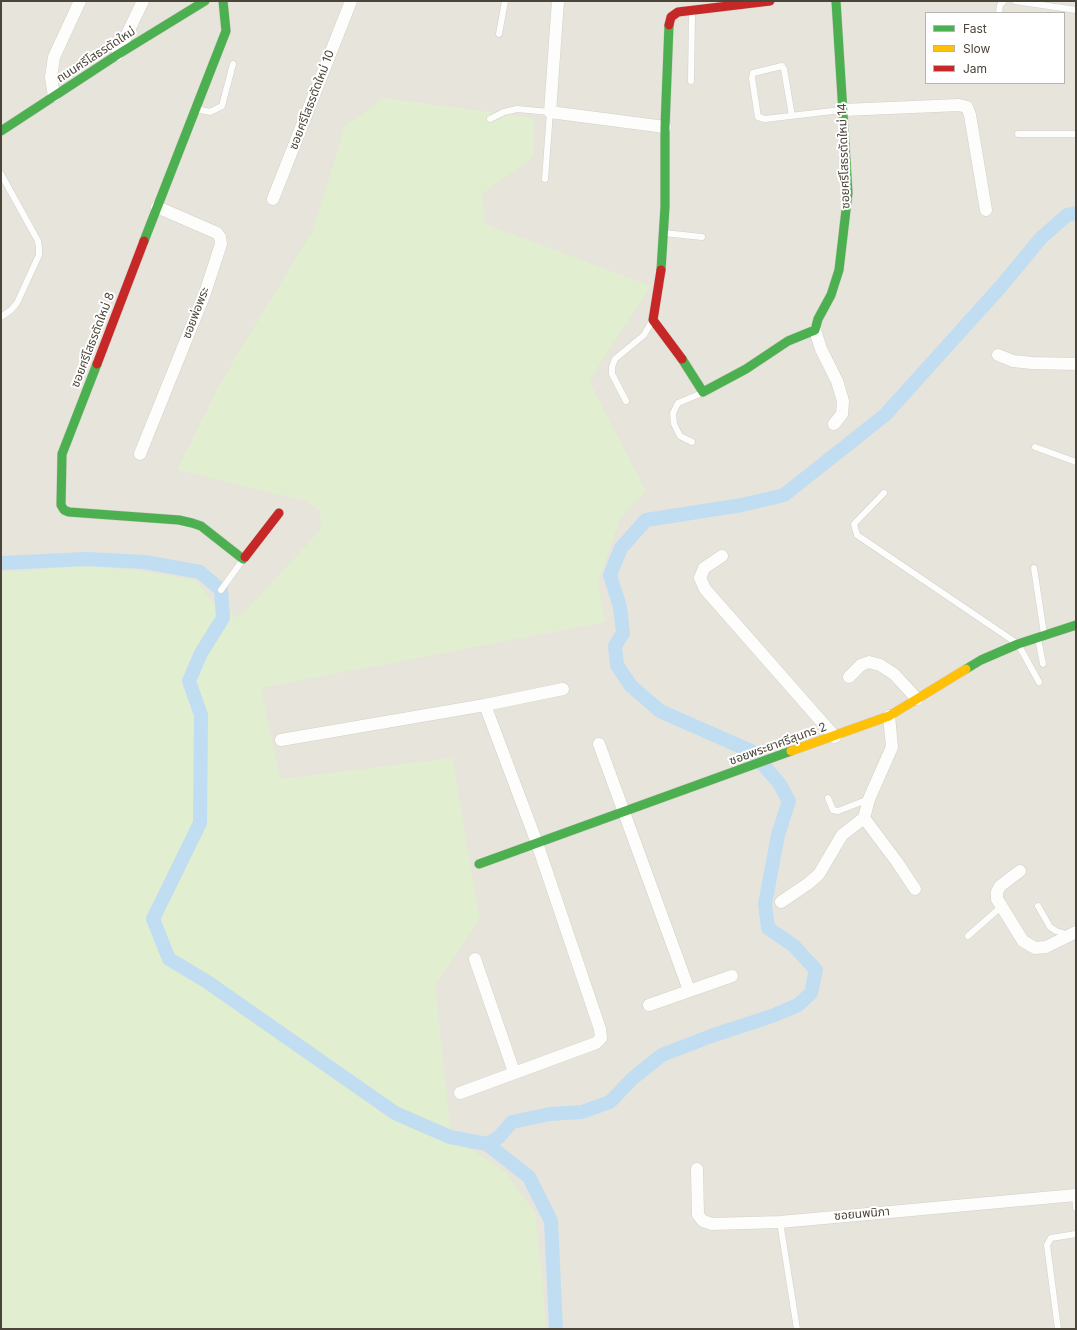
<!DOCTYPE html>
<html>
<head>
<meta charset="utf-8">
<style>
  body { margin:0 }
  #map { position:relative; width:1077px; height:1330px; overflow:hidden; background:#f4f2ee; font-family:Inter,sans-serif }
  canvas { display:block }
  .frame { position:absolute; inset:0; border:2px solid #4b4439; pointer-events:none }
  .legend { position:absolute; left:925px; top:12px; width:140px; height:72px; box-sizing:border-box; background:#fff; border:1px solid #b7b4b0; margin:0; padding:5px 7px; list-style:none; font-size:12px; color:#4b4439 }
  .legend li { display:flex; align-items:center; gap:8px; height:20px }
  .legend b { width:20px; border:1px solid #b7b4b0 }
</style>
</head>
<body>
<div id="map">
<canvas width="1077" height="1330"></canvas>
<div class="frame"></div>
<ul class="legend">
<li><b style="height:5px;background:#4caf50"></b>Fast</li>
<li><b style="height:5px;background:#ffc107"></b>Slow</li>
<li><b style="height:5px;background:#c62828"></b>Jam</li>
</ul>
</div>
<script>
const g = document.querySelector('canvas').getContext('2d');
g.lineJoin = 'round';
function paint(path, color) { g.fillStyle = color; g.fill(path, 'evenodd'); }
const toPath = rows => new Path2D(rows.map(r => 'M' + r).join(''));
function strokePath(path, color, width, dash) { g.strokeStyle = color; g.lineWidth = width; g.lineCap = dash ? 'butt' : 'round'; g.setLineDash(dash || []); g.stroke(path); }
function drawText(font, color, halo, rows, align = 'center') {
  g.font = font + ' Inter,"Noto Sans Thai",sans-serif'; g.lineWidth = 4; g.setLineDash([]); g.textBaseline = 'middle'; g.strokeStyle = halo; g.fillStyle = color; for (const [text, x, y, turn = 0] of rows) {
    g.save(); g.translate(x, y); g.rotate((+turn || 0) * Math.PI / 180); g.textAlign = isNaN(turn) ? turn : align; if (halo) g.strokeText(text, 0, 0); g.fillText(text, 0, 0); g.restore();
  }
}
paint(toPath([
  [1,1,1076,1,1076,1329,1,1329],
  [926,13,1064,13,1064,83,926,83]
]), '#e7e4dc');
paint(toPath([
  [384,98,534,118,534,156,482,194,485,224,651,286,589,381,646,491,621,517,598,581,605,622,261,688,280,779,452,758,480,919,435,985,452,1144,474,1151,506,1172,535,1213,542,1277,546,1329,1,1329,1,572,84,566,136,570,196,580,212,602,239,618,321,529,320,510,306,501,177,470,222,380,313,230,345,126]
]), '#e1eecf');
strokePath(toPath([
  [1,563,87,559,145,562,200,572,221,590,223,618,201,653,189,681,201,715,200,823,153,919,169,959,206,981,395,1113,450,1137,487,1144,498,1138,512,1122,550,1114,582,1112,610,1102,633,1078,662,1055,711,1036,772,1016,798,1005,811,993,816,970,794,946,768,928,765,904,778,835,789,801,779,783,751,751,660,711,631,686,617,665,615,646,623,633,620,607,610,575,621,548,646,520,742,505,784,495,885,415,1003,284,1041,238,1067,215,1076,213],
  [487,1144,529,1177,551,1221,556,1329]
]), '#c0ddf1', 14);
const lane = toPath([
  [1015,1,1076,10],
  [999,13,1000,5,1004,1],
  [499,34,505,1],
  [691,81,692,12],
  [196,109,210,112,222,106,233,64],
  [792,116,784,69,782,66,753,73,752,78,758,117,765,119,841,110],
  [490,119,504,112,517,109,550,112,545,179],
  [1018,134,1076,134],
  [1,174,38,241,39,248,39,255,17,303,11,310,1,317],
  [664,233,702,237],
  [626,401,612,374,612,367,615,359,644,335,652,321],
  [692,442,680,436,674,424,673,413,678,403,702,393],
  [1035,447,1076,462],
  [884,493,854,524,857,535,1018,644,1039,682],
  [1034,568,1044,634],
  [221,590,242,561],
  [1038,638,1043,664],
  [828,798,833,810,838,811,869,799],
  [1038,906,1050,927,1056,931,1069,935],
  [968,936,1002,906],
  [1075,1195,1076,1208],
  [780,1222,797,1329],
  [1058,1329,1047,1245,1051,1238,1076,1234]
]);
const street = toPath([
  [558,1,550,112,665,127],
  [117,55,143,1],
  [54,96,51,77,54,57,80,1],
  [843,110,959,105,967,107,970,115,986,210],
  [273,199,351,1],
  [815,330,821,349,837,381,843,401,842,414,834,424],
  [998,355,1013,361,1032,363,1076,364],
  [140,454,205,293,221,244,220,237,217,233,157,207],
  [722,556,704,568,700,578,705,589,835,737],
  [849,677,861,665,869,662,880,665,894,674,917,699],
  [889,716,892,747,869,799,864,818,897,862,915,889],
  [281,740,485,705,563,689],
  [599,744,689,990],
  [1020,871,1000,886,997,892,997,899,1023,941,1035,948,1046,947,1076,932],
  [781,902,809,883,819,874,842,835,864,818],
  [475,959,514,1072],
  [649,1005,732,976],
  [460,1093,596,1043,601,1038,600,1029,537,843,485,705],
  [697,1169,698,1215,703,1221,712,1224,780,1222,1076,1195]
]);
const fast = toPath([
  [1,131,117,55,205,1],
  [144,241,226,31,223,1],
  [661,270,665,207,665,127,669,25],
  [682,359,703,392,746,369,788,341,815,330,818,319,831,295,839,270,848,193,836,1],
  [97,364,62,454,61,505,64,510,69,512,179,520,192,523,201,526,243,559,245,557],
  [966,669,981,660,1018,644,1076,625],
  [479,864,791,751]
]);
const slow = toPath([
  [791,751,889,716,966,669]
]);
const jam = toPath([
  [669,25,671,17,678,12,770,1],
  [661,270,653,320,682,359],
  [97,364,144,241],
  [245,557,279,513]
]);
strokePath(lane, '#d2d0cb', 7);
strokePath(street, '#d2d0cb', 13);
strokePath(fast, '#d3cfc5', 10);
strokePath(slow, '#d3cfc5', 10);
strokePath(jam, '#d3cfc5', 10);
strokePath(lane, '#fdfdfc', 6);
strokePath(street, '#fdfdfc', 12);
strokePath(fast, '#4caf50', 9);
strokePath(slow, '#ffc107', 9);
strokePath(jam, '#c62828', 9);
drawText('12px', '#4b4439', '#fff', [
  ["ถนนศรีโสธรตัดใหม่",96,55,-33],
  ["ซอยศรีโสธรตัดใหม่ 10",312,100,-69],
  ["ซอยศรีโสธรตัดใหม่ 14",844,156,-92],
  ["ซอยพ่อพระ",196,313,-69],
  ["ซอยศรีโสธรตัดใหม่ 8",93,340,-69],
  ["ซอยพระยาศรีสุนทร 2",778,744,-20],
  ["ซอยนพนิภา",862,1214,-5]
]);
</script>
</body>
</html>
